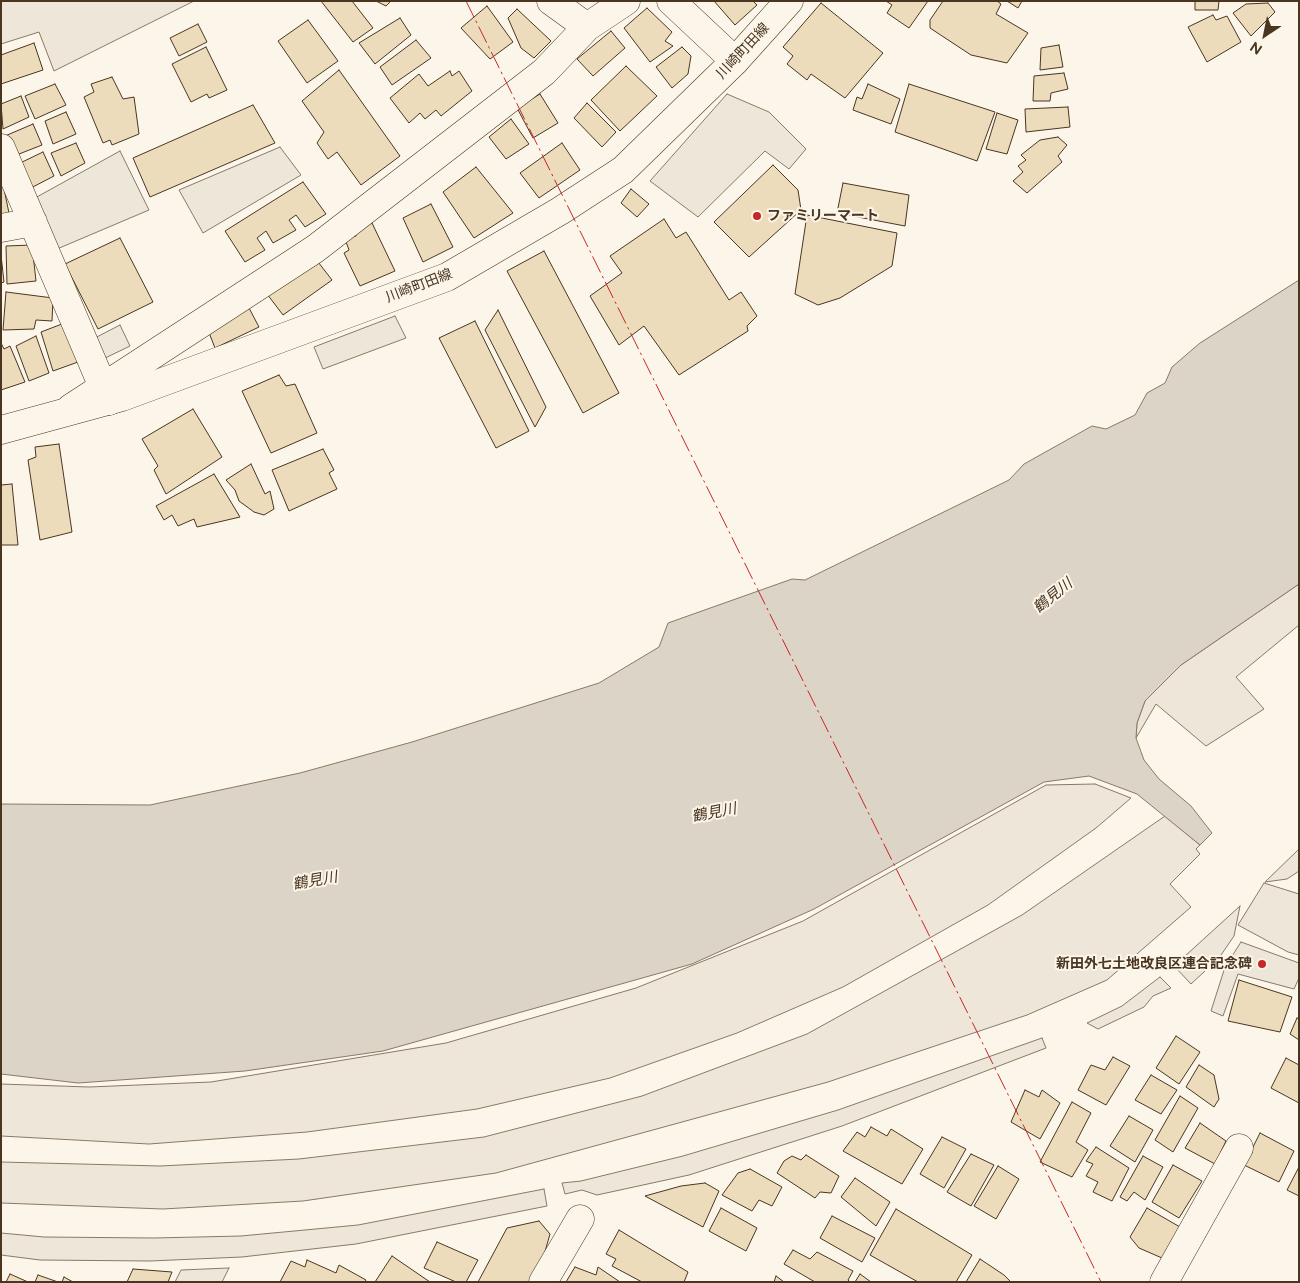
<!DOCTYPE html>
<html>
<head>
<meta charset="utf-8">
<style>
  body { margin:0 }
  #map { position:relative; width:1300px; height:1283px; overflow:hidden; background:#fbf6e9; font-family:Figtree,sans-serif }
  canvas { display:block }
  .frame { position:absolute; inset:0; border:2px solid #4a3520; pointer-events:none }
  .north { position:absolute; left:1240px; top:10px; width:50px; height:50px; -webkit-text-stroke:4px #fbf6e9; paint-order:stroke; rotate:214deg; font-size:14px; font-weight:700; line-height:20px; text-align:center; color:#4a3520 }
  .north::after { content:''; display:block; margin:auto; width:18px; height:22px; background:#4a3520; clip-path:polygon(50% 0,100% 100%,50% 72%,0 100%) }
</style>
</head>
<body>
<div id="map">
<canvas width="1300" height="1283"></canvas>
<div class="frame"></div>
<div class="north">N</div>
</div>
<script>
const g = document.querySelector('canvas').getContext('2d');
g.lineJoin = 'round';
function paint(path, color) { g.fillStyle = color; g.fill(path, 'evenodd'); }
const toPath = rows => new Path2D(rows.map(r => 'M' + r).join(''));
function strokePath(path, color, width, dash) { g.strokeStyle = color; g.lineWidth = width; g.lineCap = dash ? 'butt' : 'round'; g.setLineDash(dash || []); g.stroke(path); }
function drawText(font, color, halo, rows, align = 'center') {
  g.font = font + ' Figtree,"Noto Sans JP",sans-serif'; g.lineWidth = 4; g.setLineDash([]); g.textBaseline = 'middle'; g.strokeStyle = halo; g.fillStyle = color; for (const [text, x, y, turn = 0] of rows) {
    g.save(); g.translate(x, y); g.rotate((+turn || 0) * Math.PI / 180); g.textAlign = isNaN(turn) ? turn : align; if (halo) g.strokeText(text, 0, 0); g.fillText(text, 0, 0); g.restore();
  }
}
const green = toPath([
  [1,1,194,1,54,71,39,32,1,44,1,1],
  [1299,584,1299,625,1236,677,1264,709,1206,746,1156,704,1136,738,1137,723,1145,701,1181,665,1299,584],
  [1095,784,1131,798,1096,828,988,905,843,987,737,1033,610,1078,477,1109,307,1132,149,1144,1,1136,1,1084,89,1087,211,1082,446,1043,636,988,803,921,1046,785,1095,784],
  [1165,816,1200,845,1196,849,1200,854,1170,884,1191,907,1107,980,1027,1015,828,1082,496,1173,303,1201,163,1209,1,1203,1,1162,160,1166,299,1159,484,1137,642,1096,807,1034,1022,915,1165,816],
  [1299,849,1299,871,1287,879,1265,882,1299,849],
  [1264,883,1299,894,1299,955,1288,952,1238,925,1264,883],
  [1240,906,1234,936,1219,958,1191,984,1174,966,1240,906],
  [1241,942,1299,963,1299,978,1294,989,1238,974,1223,1016,1211,1011,1225,967,1241,942],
  [1160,977,1171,988,1153,996,1144,1007,1098,1029,1087,1023,1122,1006,1160,977],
  [1042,1038,1046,1048,842,1126,689,1175,597,1195,582,1190,565,1194,562,1183,581,1181,683,1156,838,1110,1042,1038],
  [544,1189,547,1206,356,1244,242,1257,150,1261,40,1260,1,1255,1,1233,44,1237,154,1238,241,1236,358,1225,544,1189],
  [229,1268,222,1282,175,1282,181,1270,229,1268]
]);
paint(green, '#ede6d9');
strokePath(green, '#887966', 1);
const parking = toPath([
  [727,94,769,112,806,149,789,169,765,151,698,217,650,181,727,94],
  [280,147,301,175,203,233,179,190,280,147],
  [120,151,149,210,57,249,35,198,120,151],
  [395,316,406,338,323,369,314,347,395,316],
  [120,325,130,346,99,361,91,340,120,325]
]);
paint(parking, '#ede7d9');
strokePath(parking, '#887966', 1);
const water = toPath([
  [1299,280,1299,584,1181,665,1145,701,1137,723,1136,738,1144,760,1159,779,1191,806,1212,833,1200,845,1137,794,1089,776,1044,782,814,909,692,964,383,1051,245,1071,78,1083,1,1074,1,804,150,805,300,773,412,742,599,683,659,647,668,623,792,579,805,580,1009,480,1024,464,1092,426,1106,429,1135,415,1147,393,1165,383,1172,367,1200,343,1299,280]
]);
paint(water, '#dcd4c6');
strokePath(water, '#887966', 1);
const building = toPath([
  [321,1,352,1,373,28,353,42,321,1],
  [376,1,391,1,386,6,376,1],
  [714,1,753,1,757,5,735,25,714,1],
  [886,1,928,1,909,28,887,13,892,5,886,1],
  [943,1,997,1,1001,4,996,14,1028,33,1007,63,971,55,930,28,930,20,943,1],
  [1007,1,1022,1,1018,8,1007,1],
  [1195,1,1219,1,1218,10,1195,10,1195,1],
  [821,3,883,53,845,98,811,74,807,80,787,64,793,56,783,47,821,3],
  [1268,3,1275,12,1251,36,1233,13,1246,4,1268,3],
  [487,6,513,42,490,59,461,28,487,6],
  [647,8,672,32,665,41,673,46,650,62,624,28,647,8],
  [517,9,551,41,534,58,521,48,508,18,517,9],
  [1213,15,1216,20,1227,16,1241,42,1207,62,1188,27,1213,15],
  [400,18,411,35,375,64,359,43,400,18],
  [308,20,338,61,307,83,278,41,308,20],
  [198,24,207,42,179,56,170,38,198,24],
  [611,31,625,48,593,76,577,59,611,31],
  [416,40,431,58,392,85,380,67,416,40],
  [34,43,43,70,1,84,1,55,34,43],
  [1059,45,1063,67,1040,70,1041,48,1059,45],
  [206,47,227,90,209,98,207,94,191,102,172,64,206,47],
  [682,47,691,56,688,74,672,88,656,67,682,47],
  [626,66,657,96,620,131,591,100,626,66],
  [339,70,400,156,361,185,337,152,328,159,317,143,324,132,302,101,339,70],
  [450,71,452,76,459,71,472,91,441,116,436,110,425,119,420,113,409,123,390,98,419,74,428,86,450,71],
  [1064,73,1068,89,1051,93,1050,101,1033,101,1034,76,1064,73],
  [112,77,123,99,134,97,139,134,112,145,110,140,103,143,84,97,94,92,91,84,112,77],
  [55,84,66,105,35,119,25,96,55,84],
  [868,84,900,99,891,124,853,110,857,97,862,99,868,84],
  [909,84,995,112,977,161,895,132,909,84],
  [540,94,558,123,533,138,517,108,540,94],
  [21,96,29,117,3,129,1,104,21,96],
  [587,103,616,132,602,147,574,118,587,103],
  [253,105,275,143,150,197,133,158,253,105],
  [1068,107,1070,127,1026,132,1025,109,1068,107],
  [66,112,76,134,53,144,45,121,66,112],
  [997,113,1018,120,1007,154,986,149,997,113],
  [511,119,529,144,506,159,489,137,511,119],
  [33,124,42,145,14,156,5,136,33,124],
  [1058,137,1067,145,1058,156,1062,162,1027,193,1013,181,1023,172,1018,166,1026,160,1021,155,1040,140,1058,137],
  [76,143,85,163,61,176,51,153,76,143],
  [562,143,580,170,539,198,520,173,562,143],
  [43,152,54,176,27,190,16,165,43,152],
  [773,165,798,190,801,210,749,257,714,222,773,165],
  [476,167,513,213,474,238,443,192,476,167],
  [2,179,10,218,1,220,1,180,2,179],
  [303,182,326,214,305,227,296,215,289,220,296,230,273,243,266,231,257,238,265,250,245,262,225,231,303,182],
  [843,183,909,195,905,226,837,213,843,183],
  [631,189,649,204,637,217,621,203,631,189],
  [431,204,453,247,423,262,403,218,431,204],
  [807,215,897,233,892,266,840,298,818,305,795,294,807,215],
  [664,219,676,238,686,232,729,300,741,292,757,316,747,326,748,331,679,375,644,326,619,345,590,296,622,273,610,256,664,219],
  [372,223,395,271,360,286,344,253,349,250,345,239,356,236,355,230,372,223],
  [120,238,153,302,98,329,65,264,120,238],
  [32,245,36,281,7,284,6,246,32,245],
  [544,251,619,393,583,413,507,271,544,251],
  [1,255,4,282,1,283,1,255],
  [315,258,332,280,283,315,267,294,315,258],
  [6,292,53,298,52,321,36,320,34,329,3,330,6,292],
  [249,308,259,327,215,348,208,330,249,308],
  [498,310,546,407,535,427,485,330,498,310],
  [475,321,529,431,496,448,439,338,475,321],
  [62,324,78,362,53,371,41,332,62,324],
  [36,336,49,373,29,381,16,346,36,336],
  [1,343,4,349,10,346,25,382,1,390,1,343],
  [279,375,286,386,295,384,317,433,271,453,242,391,279,375],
  [193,409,222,457,166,494,154,470,158,466,142,439,193,409],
  [59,444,72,532,40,540,28,460,36,457,35,447,59,444],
  [323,449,334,470,329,473,337,489,289,511,272,470,323,449],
  [251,464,265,494,270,491,274,509,264,515,254,512,239,501,235,490,226,480,251,464],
  [214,474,240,517,197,527,194,519,178,526,172,515,164,520,156,506,214,474],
  [12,484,18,545,1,545,1,485,12,484],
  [1239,980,1292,997,1280,1032,1228,1021,1239,980],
  [1297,1018,1299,1019,1299,1040,1290,1034,1297,1018],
  [1176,1036,1200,1052,1179,1084,1156,1068,1176,1036],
  [1113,1057,1130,1066,1106,1105,1078,1090,1091,1065,1105,1070,1113,1057],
  [1286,1058,1299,1065,1299,1103,1271,1088,1286,1058],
  [1199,1065,1214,1075,1219,1099,1214,1107,1186,1087,1199,1065],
  [1151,1075,1177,1090,1161,1114,1135,1100,1151,1075],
  [1025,1090,1039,1097,1042,1090,1060,1103,1040,1139,1011,1122,1025,1090],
  [1180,1096,1198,1108,1173,1152,1155,1140,1180,1096],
  [1072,1102,1091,1113,1076,1142,1088,1150,1072,1177,1040,1162,1072,1102],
  [1129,1116,1153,1130,1135,1162,1110,1146,1129,1116],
  [1200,1123,1226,1141,1215,1164,1185,1148,1200,1123],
  [871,1127,887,1136,891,1129,923,1149,902,1184,843,1151,857,1132,865,1137,871,1127],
  [1260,1133,1294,1151,1279,1182,1244,1165,1260,1133],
  [942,1137,966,1149,944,1188,920,1174,942,1137],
  [1096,1147,1129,1168,1112,1201,1093,1192,1098,1182,1086,1176,1093,1164,1086,1161,1096,1147],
  [971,1154,994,1165,971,1206,947,1192,971,1154],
  [806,1155,839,1176,831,1193,820,1192,815,1198,777,1173,784,1161,792,1156,801,1160,806,1155],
  [1143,1156,1163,1167,1145,1200,1134,1192,1127,1201,1120,1197,1143,1156],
  [1173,1165,1202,1181,1179,1218,1152,1202,1173,1165],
  [998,1166,1019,1179,996,1219,974,1206,998,1166],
  [1299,1167,1299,1196,1287,1190,1299,1167],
  [750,1169,782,1187,772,1206,759,1200,752,1211,722,1195,738,1173,750,1169],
  [855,1178,890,1202,876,1226,841,1197,855,1178],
  [705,1183,719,1191,703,1227,645,1196,681,1186,705,1183],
  [721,1208,757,1228,746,1251,709,1231,721,1208],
  [1147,1208,1180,1227,1162,1258,1139,1248,1130,1237,1147,1208],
  [896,1209,972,1255,956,1282,918,1282,870,1255,896,1209],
  [832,1216,875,1238,862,1262,820,1238,832,1216],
  [539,1221,550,1234,542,1262,529,1282,478,1282,507,1228,539,1221],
  [619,1230,688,1272,684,1282,642,1282,612,1266,616,1259,606,1254,619,1230],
  [437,1242,478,1260,466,1282,456,1282,424,1268,437,1242],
  [793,1250,810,1259,817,1252,853,1271,848,1280,850,1282,815,1282,784,1264,793,1250],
  [392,1256,430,1282,375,1282,392,1256],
  [980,1259,1004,1275,1011,1282,966,1282,980,1259],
  [307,1260,336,1273,339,1265,366,1280,365,1282,280,1282,291,1261,305,1267,307,1260],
  [575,1267,596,1275,598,1267,620,1282,566,1282,575,1267],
  [133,1269,172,1272,168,1282,127,1282,133,1269],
  [10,1274,28,1282,6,1282,10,1274],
  [860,1274,871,1282,855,1282,860,1274],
  [38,1275,58,1282,35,1282,38,1275],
  [776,1276,784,1282,774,1282,776,1276],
  [64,1277,73,1282,62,1282,64,1277]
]);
paint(building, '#ecdcbc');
strokePath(building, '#4a3520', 1);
const street = toPath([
  [551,1,587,27],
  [671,1,735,61],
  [1,148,109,401],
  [1,228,33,222],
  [71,408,315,249,544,72,587,27,626,1],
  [543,1282,580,1219],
  [1164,1282,1239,1148]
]);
const secondary = toPath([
  [1,430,122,397,447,277,560,211,623,170,735,61,789,1]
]);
strokePath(street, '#4a3520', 29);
strokePath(secondary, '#4a3520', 29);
strokePath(street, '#fbf6e9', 28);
strokePath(secondary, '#fbf6e9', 28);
strokePath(toPath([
  [466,1,1101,1282]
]), '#c62828', 1, [18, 4, 2.5, 4]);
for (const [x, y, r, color] of [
  [757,216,5,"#c62828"],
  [1262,964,5,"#c62828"]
]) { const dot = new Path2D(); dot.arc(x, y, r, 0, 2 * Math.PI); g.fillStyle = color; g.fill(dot); strokePath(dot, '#fbf6e9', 2); }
drawText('14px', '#4a3520', '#fbf6e9', [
  ["川崎町田線",743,51,-47],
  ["川崎町田線",419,286,-21]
]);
drawText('bold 14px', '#4a3520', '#fbf6e9', [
  ["ファミリーマート",767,216],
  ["新田外七土地改良区連合記念碑",1252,964,"right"]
], 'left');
drawText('italic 15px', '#4a3520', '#fbf6e9', [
  ["鶴見川",1053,596,-39],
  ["鶴見川",714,813,-11],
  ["鶴見川",315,881,-10]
]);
</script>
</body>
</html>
